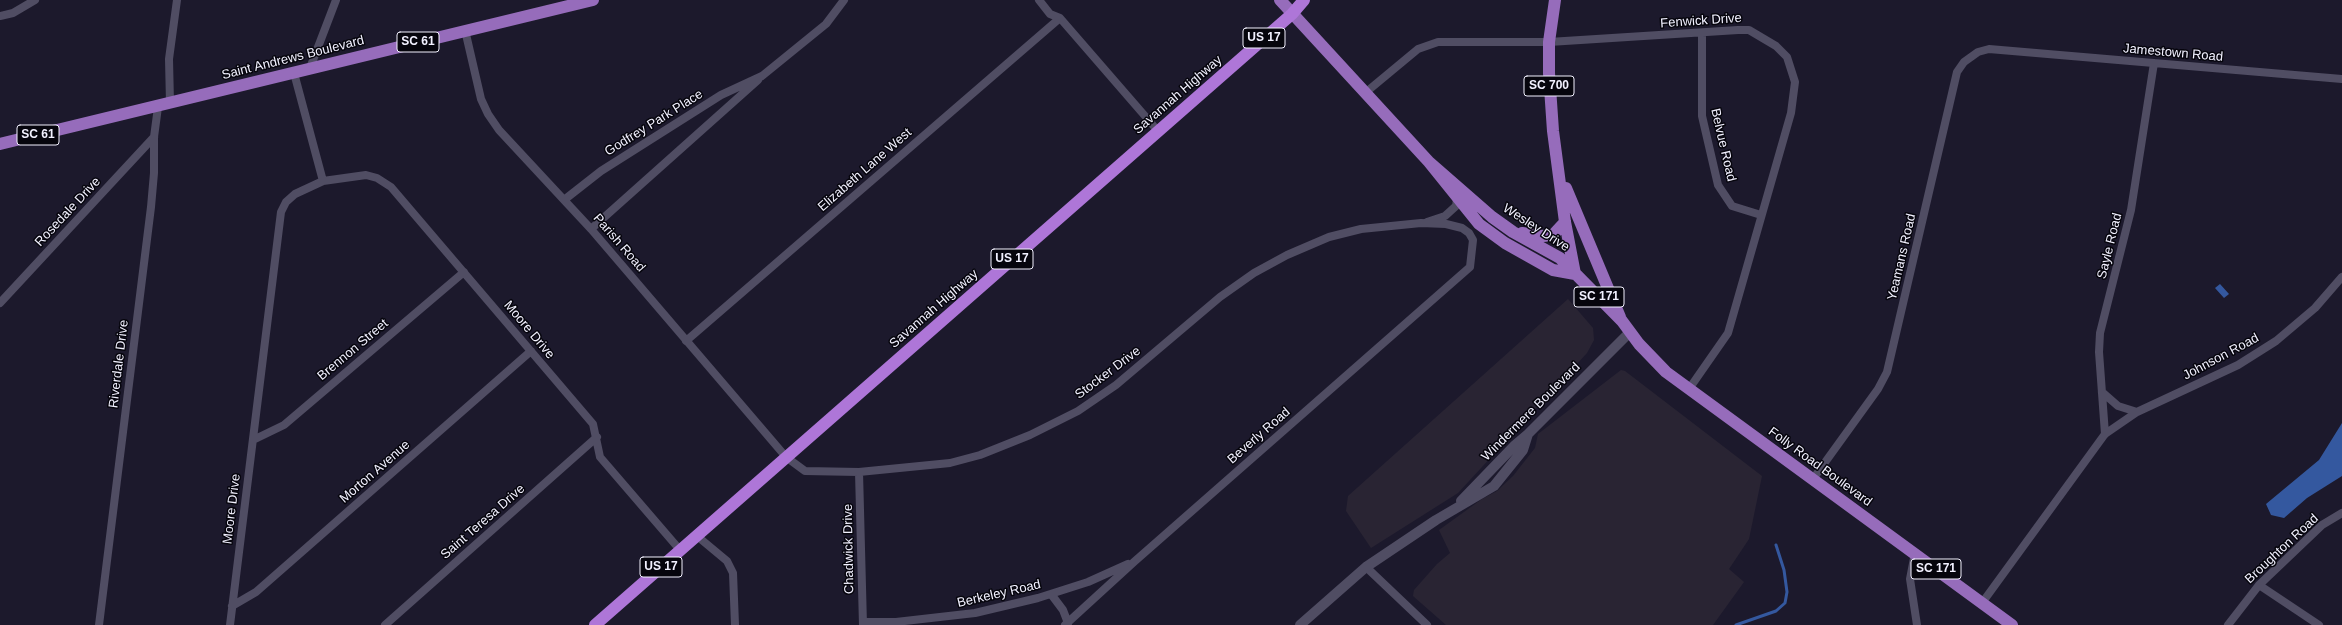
<!DOCTYPE html>
<html>
<head>
<meta charset="utf-8">
<style>
  body { margin:0 }
  canvas { display:block; background:#1c192c }
</style>
</head>
<body>
<canvas width="2342" height="625"></canvas>
<script>
const g = document.querySelector('canvas').getContext('2d');
g.lineJoin = 'round';
function paint(path, color) { g.fillStyle = color; g.fill(path, 'evenodd'); }
const toPath = rows => new Path2D(rows.map(r => 'M' + r).join(''));
function strokePath(path, color, width, dash) { g.strokeStyle = color; g.lineWidth = width; g.lineCap = dash ? 'butt' : 'round'; g.setLineDash(dash || []); g.stroke(path); }
function drawText(font, color, halo, rows, align = 'center') {
  g.font = font + ' Arial,sans-serif'; g.lineWidth = 3; g.setLineDash([]); g.textBaseline = 'middle'; g.strokeStyle = halo; g.fillStyle = color; for (const [text, x, y, turn = 0] of rows) {
    g.save(); g.translate(x, y); g.rotate((+turn || 0) * Math.PI / 180); g.textAlign = isNaN(turn) ? turn : align; if (halo) g.strokeText(text, 0, 0); g.fillText(text, 0, 0); g.restore();
  }
}
paint(toPath([
  [1568,299,1593,328,1594,340,1587,353,1458,493,1371,548,1346,511,1348,496],
  [1621,370,1625,371,1762,476,1749,539,1729,569,1744,582,1713,625,1446,625,1413,596,1414,590,1437,564,1450,553,1439,530,1482,499,1497,491,1513,476,1535,448,1538,434]
]), '#292433');
paint(toPath([
  [2220,284,2229,294,2224,298,2215,288],
  [2342,423,2342,476,2307,498,2284,518,2271,515,2266,504,2319,460]
]), '#34589f');
strokePath(toPath([
  [1736,625,1776,611,1785,603,1787,592,1784,570,1776,545]
]), '#34589f', 3);
strokePath(toPath([
  [1039,0,1050,14,1060,18,1158,131],
  [0,16,13,13,35,0],
  [465,30,481,99,488,114,499,130,591,229,786,457,805,471,859,472,950,463,980,455,1030,435,1078,411,1116,385,1220,297,1254,273,1287,255,1329,237,1361,229,1421,223,1446,224,1462,228,1469,233,1473,240,1470,267,1135,561,1065,625],
  [1702,33,1702,116,1718,185,1732,206,1761,215],
  [310,68,336,0],
  [294,73,323,181],
  [1365,93,1418,49,1438,42,1549,42,1738,30,1749,30,1776,46,1787,57,1795,82,1791,113,1728,333,1689,389],
  [170,103,169,59,177,0],
  [564,200,601,171,721,95,762,76,826,24,844,0],
  [1427,222,1445,216,1456,206,1457,199],
  [591,229,758,80],
  [0,303,154,137],
  [686,341,1060,18],
  [2102,392,2118,406,2137,412],
  [2105,434,2099,352,2100,333,2131,210,2154,63],
  [253,440,284,425,464,272],
  [859,472,863,625],
  [1813,479,1878,389,1887,372,1957,72,1964,62,1978,52,1989,49,2342,79],
  [697,536,727,561,733,573,735,625],
  [1915,553,1910,579,1917,625],
  [1366,567,1427,625],
  [2259,585,2319,625],
  [1051,594,1063,610,1068,623],
  [1982,603,2105,434,2137,412,2238,365,2276,341,2315,308,2342,277],
  [232,606,256,592,531,351],
  [863,622,896,622,975,613,1038,598,1088,582,1128,564],
  [99,625,151,207,154,173,154,137,158,107],
  [230,625,281,212,286,202,295,194,323,181,366,175,377,178,391,187,593,424,600,457,680,550],
  [385,625,597,437],
  [2228,625,2259,585,2322,525,2342,513]
]), '#504d63', 8);
strokePath(toPath([
  [1461,501,1515,445,1528,434,1630,332],
  [1300,625,1366,567,1436,520,1494,486,1523,450,1528,434]
]), '#504d63', 10);
strokePath(toPath([
  [1280,0,1429,162,1479,224,1505,243,1553,270,1575,274],
  [1555,0,1549,42,1549,73,1553,131,1565,222,1575,274],
  [0,144,593,0],
  [1429,162,1492,217,1513,232,1560,258,1622,321,1639,344,1666,372,2012,625],
  [1566,188,1620,317],
  [1522,233,1543,236,1553,235,1565,222]
]), '#966cbb', 12);
strokePath(toPath([
  [595,625,1292,14,1304,0]
]), '#ae76d8', 12);
for (const [x, y, w] of [
  [1264,38,42],
  [418,42,42],
  [1549,86,50],
  [38,135,42],
  [1012,259,42],
  [1599,297,50],
  [661,567,42],
  [1936,569,50]
]) { const box = new Path2D(); box.roundRect(x - w / 2, y - 10, w, 20, 3); g.fillStyle = '#06050d'; g.fill(box); strokePath(box, '#f2f1ff', 1); }
drawText('bold 12px', '#f2f1ff', null, [
  ["US 17",1264,38],
  ["SC 61",418,42],
  ["SC 700",1549,86],
  ["SC 61",38,135],
  ["US 17",1012,259],
  ["SC 171",1599,297],
  ["US 17",661,567],
  ["SC 171",1936,569]
]);
drawText('13px', '#f2f1ff', '#06050d', [
  ["Fenwick Drive",1701,21,-4],
  ["Jamestown Road",2173,53,5],
  ["Saint Andrews Boulevard",293,58,-14],
  ["Savannah Highway",1178,95,-41],
  ["Godfrey Park Place",654,123,-32],
  ["Belvue Road",1723,145,77],
  ["Elizabeth Lane West",865,170,-41],
  ["Rosedale Drive",68,212,-47],
  ["Wesley Drive",1536,228,33],
  ["Parish Road",619,243,49],
  ["Sayle Road",2110,246,-76],
  ["Yeamans Road",1902,257,-77],
  ["Savannah Highway",934,309,-41],
  ["Moore Drive",529,330,50],
  ["Brennon Street",353,350,-40],
  ["Johnson Road",2221,357,-28],
  ["Riverdale Drive",119,364,-83],
  ["Stocker Drive",1108,373,-37],
  ["Windermere Boulevard",1531,412,-45],
  ["Beverly Road",1259,436,-41],
  ["Folly Road Boulevard",1820,467,36],
  ["Morton Avenue",375,472,-41],
  ["Moore Drive",232,509,-83],
  ["Saint Teresa Drive",483,522,-41],
  ["Chadwick Drive",849,549,-91],
  ["Broughton Road",2282,549,-43],
  ["Berkeley Road",999,594,-13]
]);
</script>
</body>
</html>
